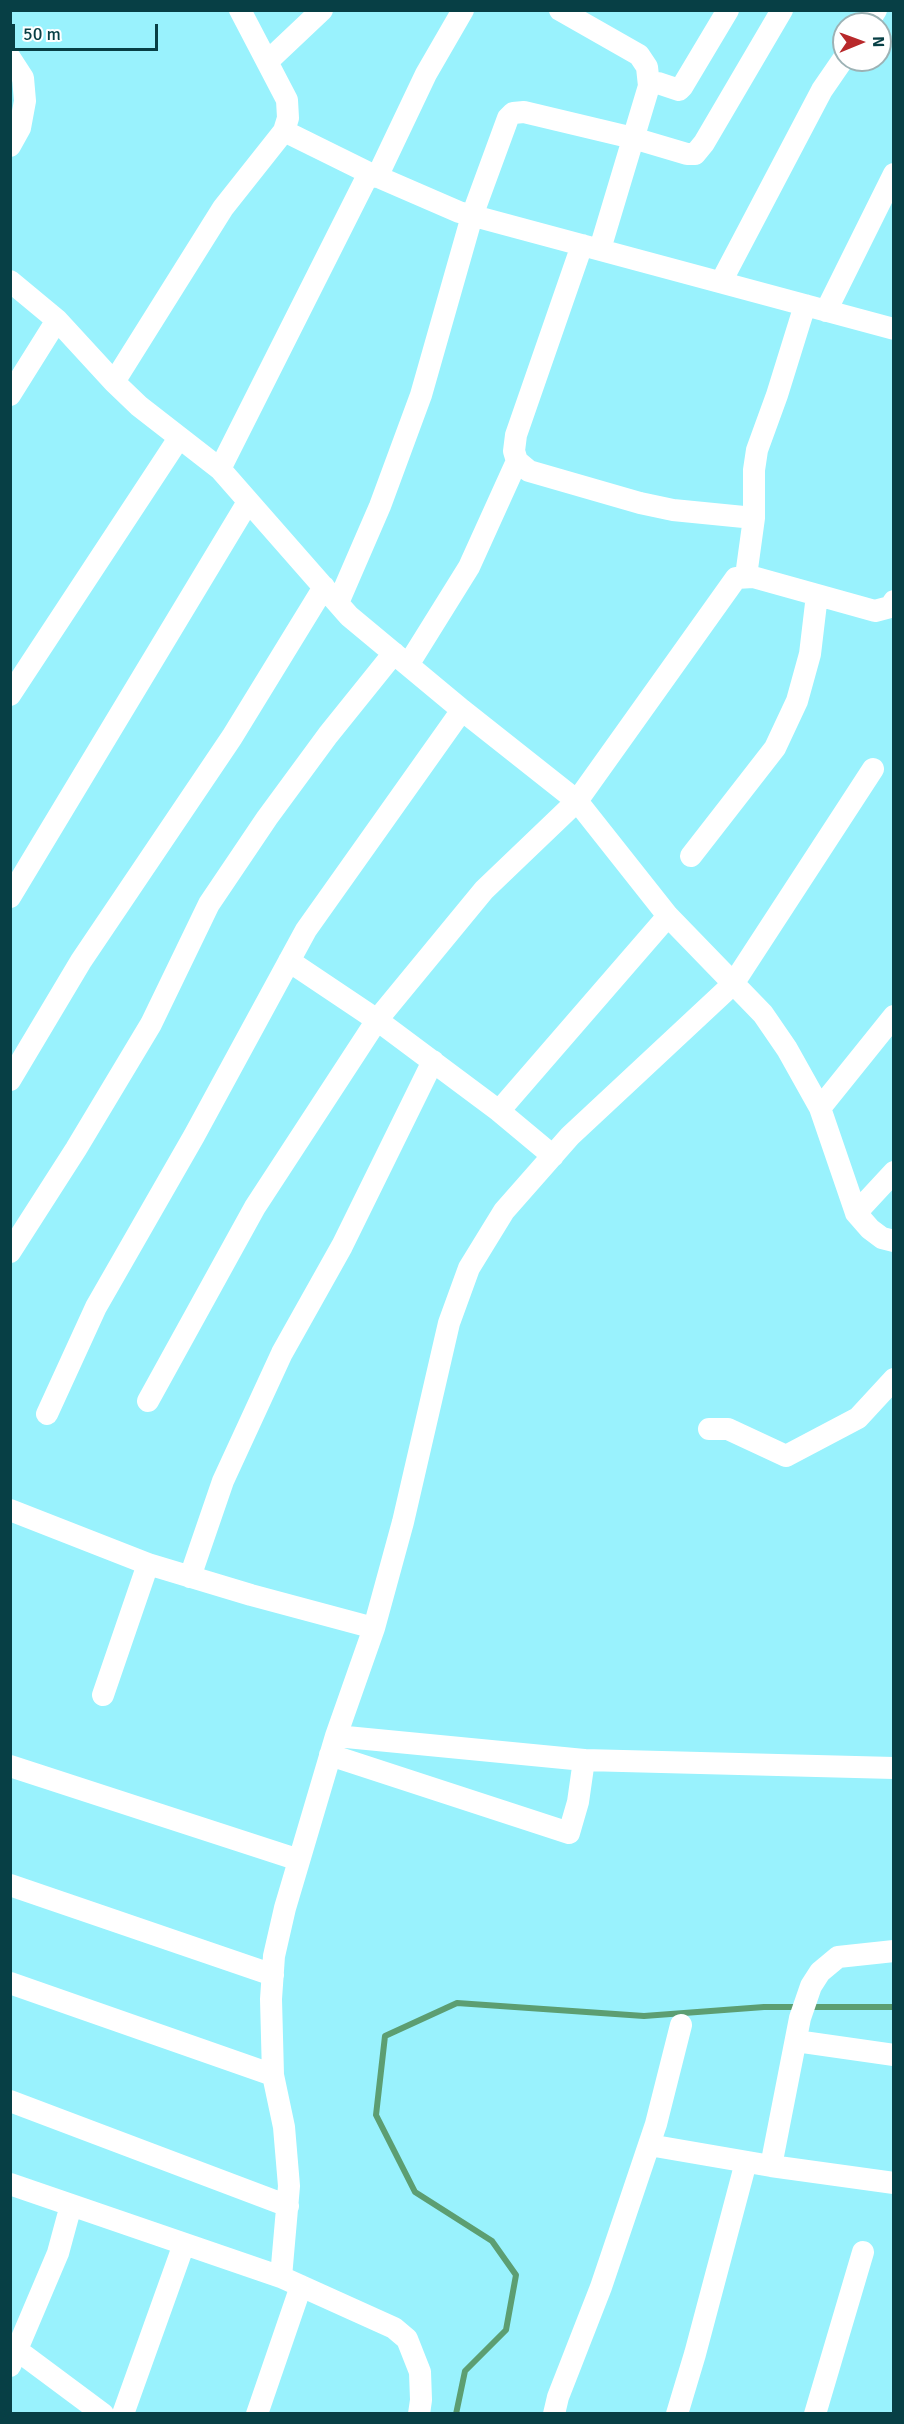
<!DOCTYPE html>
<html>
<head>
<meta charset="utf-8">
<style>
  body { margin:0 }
  #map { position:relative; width:904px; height:2424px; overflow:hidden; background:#99f2fd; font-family:Signika,sans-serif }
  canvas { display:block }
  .frame { position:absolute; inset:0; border:12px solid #073f45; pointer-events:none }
  .north { position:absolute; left:832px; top:12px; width:60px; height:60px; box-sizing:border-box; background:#fff; border:2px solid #9cb2b5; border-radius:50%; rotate:89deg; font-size:16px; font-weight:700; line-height:24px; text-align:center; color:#073f45 }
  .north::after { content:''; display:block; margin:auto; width:21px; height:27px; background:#b8292b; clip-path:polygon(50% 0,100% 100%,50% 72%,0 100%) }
  .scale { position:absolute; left:12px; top:24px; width:146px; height:27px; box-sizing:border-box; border:3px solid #073f45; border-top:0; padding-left:8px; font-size:18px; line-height:21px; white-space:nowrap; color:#073f45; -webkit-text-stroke:4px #fff; paint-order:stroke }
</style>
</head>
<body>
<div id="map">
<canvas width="904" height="2424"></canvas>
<div class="frame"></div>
<div class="north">N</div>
<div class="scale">50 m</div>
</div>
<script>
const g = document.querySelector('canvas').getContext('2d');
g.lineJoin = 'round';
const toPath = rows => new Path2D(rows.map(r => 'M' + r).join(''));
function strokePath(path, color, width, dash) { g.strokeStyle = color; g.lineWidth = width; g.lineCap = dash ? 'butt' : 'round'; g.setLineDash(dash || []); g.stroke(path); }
strokePath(toPath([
  [810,2007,894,2007],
  [456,2414,465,2371,506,2330,516,2275,492,2241,415,2192,376,2115,385,2036,457,2003,644,2016,764,2007,800,2007]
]), '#5c9e72', 6);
strokePath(toPath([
  [560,10,639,55,647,67,649,86],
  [867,24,876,10],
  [10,58,23,78,25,101,20,128,10,146],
  [268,61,322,10],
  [284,131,369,173,459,212,894,329],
  [377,177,426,74,463,10],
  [582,245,516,435,514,451,517,461,529,471,640,503,673,510,754,518],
  [600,249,649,86,658,83,679,90,682,87,728,10],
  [10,281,57,320,114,382,139,406,220,469,349,616,462,710,577,801,668,916,763,1014,787,1049,820,1108,856,1213,870,1229,882,1238,894,1241],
  [721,282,822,90,844,58],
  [826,311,894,174],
  [114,382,223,208,284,131,288,118,287,100,240,10],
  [10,395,57,320],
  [220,469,369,173],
  [746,576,754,518,754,470,757,450,777,395,805,305],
  [338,603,380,506,421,395,472,216,508,118,513,113,524,112,633,138,687,154,695,154,704,143,782,10],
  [408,665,469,567,517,461],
  [10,695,179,438],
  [691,856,775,748,797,701,810,654,817,595],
  [10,897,248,502],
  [289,961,377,1020,499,1111,553,1156],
  [10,1080,81,961,232,737,324,587],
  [820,1108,894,1016],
  [499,1111,668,916],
  [856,1213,894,1172],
  [10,1252,76,1149,151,1024,209,904,267,818,328,735,394,653],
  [148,1401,255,1207,377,1020,484,890,577,801,736,578,753,577,875,611,890,607,894,601],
  [47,1414,96,1307,194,1136,306,930,462,710],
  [709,1429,728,1429,786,1456,858,1418,894,1379],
  [10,1510,148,1564,251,1595,374,1628],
  [190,1577,223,1481,282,1353,342,1246,433,1061],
  [103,1695,148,1564],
  [336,1736,584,1760,894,1768],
  [330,1755,569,1833,578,1802,584,1760],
  [10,1766,299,1860],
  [10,1885,273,1975],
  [10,1983,273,2075],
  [796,2041,894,2055],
  [10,2101,288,2206],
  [649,2145,771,2166,894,2183],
  [771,2166,800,2018,811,1986,820,1972,838,1957,894,1951],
  [10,2184,281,2277,394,2328,407,2339,420,2372,421,2400,419,2414],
  [281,2277,289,2186,284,2127,273,2075,271,1999,274,1956,285,1908,336,1736,374,1628,403,1522,449,1323,469,1268,504,1211,570,1136,733,984,873,769],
  [10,2348,17,2350,103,2414],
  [10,2366,58,2253,71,2205],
  [123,2414,184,2244],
  [257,2414,301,2286],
  [554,2414,558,2397,601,2287,656,2124,681,2025],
  [677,2414,695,2354,746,2162],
  [815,2414,863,2252]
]), '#fff', 22);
</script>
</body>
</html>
